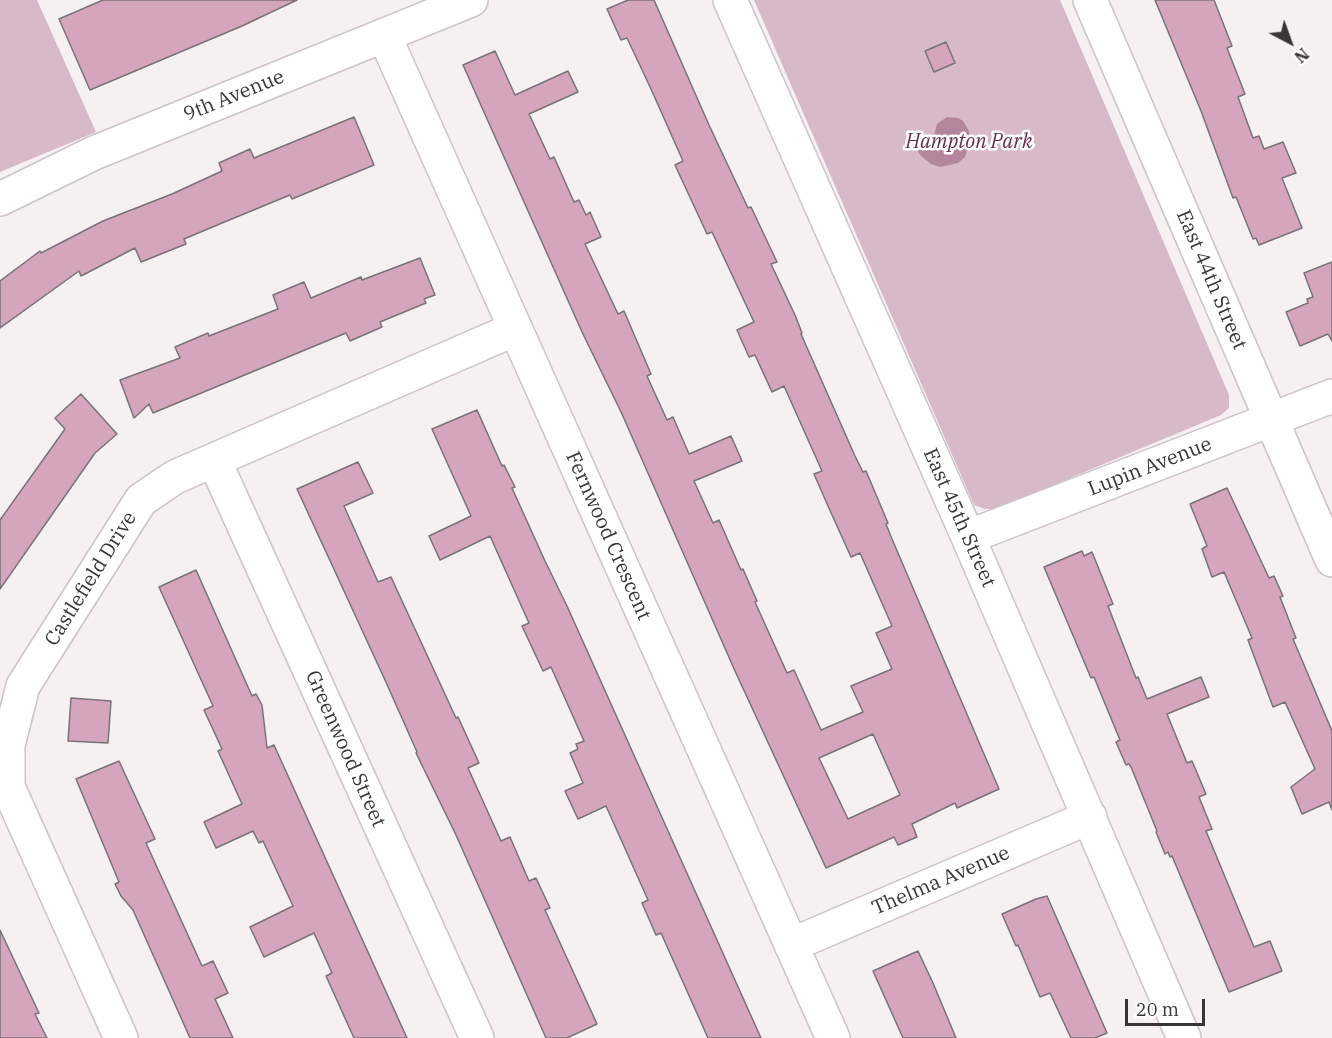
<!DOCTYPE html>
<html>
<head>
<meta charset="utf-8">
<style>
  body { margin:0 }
  #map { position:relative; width:1332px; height:1038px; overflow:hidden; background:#f6f0f3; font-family:"IBM Plex Serif",serif }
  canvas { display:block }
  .north { position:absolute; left:1260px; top:12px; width:60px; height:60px; -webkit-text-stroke:4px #fff; paint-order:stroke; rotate:139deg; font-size:16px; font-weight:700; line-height:24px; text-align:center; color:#373536 }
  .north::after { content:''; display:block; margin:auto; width:21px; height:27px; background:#373536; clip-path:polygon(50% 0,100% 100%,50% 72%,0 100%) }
  .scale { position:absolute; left:1125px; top:999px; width:80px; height:27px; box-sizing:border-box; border:3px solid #373536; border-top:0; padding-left:8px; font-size:18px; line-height:21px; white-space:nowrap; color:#373536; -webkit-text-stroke:4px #fff; paint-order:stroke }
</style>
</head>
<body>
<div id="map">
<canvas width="1332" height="1038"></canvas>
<div class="north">N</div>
<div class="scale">20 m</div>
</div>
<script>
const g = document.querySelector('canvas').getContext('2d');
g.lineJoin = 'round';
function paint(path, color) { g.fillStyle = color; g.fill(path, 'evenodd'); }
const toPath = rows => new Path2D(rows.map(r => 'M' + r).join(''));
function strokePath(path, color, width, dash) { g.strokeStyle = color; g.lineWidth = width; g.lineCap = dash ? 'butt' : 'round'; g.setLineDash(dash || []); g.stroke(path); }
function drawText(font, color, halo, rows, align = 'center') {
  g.font = font + ' "IBM Plex Serif",serif'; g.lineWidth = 5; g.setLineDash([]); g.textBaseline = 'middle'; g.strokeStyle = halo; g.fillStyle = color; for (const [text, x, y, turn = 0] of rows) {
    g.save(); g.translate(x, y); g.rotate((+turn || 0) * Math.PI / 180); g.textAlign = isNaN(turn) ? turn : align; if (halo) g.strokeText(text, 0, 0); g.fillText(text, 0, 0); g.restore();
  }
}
paint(toPath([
  [0,0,37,0,96,132,0,172],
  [754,0,1060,0,1229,395,1229,408,1221,415,996,509,985,509,974,505]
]), '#d7b9c8');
paint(toPath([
  [947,117,958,118,963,121,969,131,970,139,965,157,958,163,940,167,931,164,921,156,913,144,934,135,937,124]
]), '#b3869e');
const building = toPath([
  [103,0,297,0,242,26,90,90,59,19,103,0],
  [628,0,654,0,709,125,748,208,751,207,777,262,771,264,795,315,802,333,801,334,855,456,863,472,866,471,888,523,886,524,892,539,999,789,957,808,955,803,912,824,917,837,898,845,894,837,826,868,735,671,622,414,582,332,463,65,495,51,515,95,568,71,578,92,529,114,550,159,554,157,574,202,579,200,586,215,590,212,601,237,585,244,618,314,624,311,651,374,647,376,667,420,673,417,689,454,731,436,742,461,694,481,713,523,719,520,741,570,743,569,757,601,755,602,787,673,794,670,821,730,863,712,851,686,892,669,876,633,892,626,860,553,851,557,828,506,814,474,822,471,784,386,772,392,755,355,749,357,737,330,754,322,712,232,707,234,675,165,683,161,651,89,627,38,621,40,607,9,628,0],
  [873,734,900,795,848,819,819,758,873,734],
  [1155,0,1214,0,1232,46,1227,48,1245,94,1238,97,1253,138,1259,136,1264,149,1283,142,1296,173,1282,178,1302,228,1259,245,1256,238,1253,239,1236,197,1233,198,1201,111,1155,0],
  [946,42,955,63,934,72,925,51,946,42],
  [354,117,374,165,292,199,290,195,222,223,184,239,186,244,141,262,135,248,81,276,79,271,0,328,0,281,40,251,41,253,103,221,172,194,222,171,219,163,250,149,254,158,354,117],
  [420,258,435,295,424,299,426,303,380,322,382,327,350,341,346,333,153,413,149,404,134,418,120,380,180,358,175,347,208,333,209,336,278,309,273,295,304,282,311,298,361,277,362,280,420,258],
  [1332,262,1332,341,1328,334,1300,346,1286,312,1308,303,1307,299,1313,297,1304,273,1332,262],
  [81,394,117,434,95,453,0,589,0,520,65,429,55,418,81,394],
  [477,410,502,466,504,465,515,487,512,488,545,561,567,606,761,1038,708,1038,661,933,656,935,642,903,648,900,606,806,578,819,565,791,583,783,570,753,578,749,576,744,584,741,551,667,543,671,522,626,529,623,490,536,440,560,429,536,471,516,432,429,477,410],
  [358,462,373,493,344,506,378,582,391,577,456,718,458,717,479,763,468,768,501,841,510,837,529,881,536,878,550,908,545,910,597,1024,567,1038,546,1038,456,835,416,753,417,752,385,680,297,489,358,462],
  [1227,488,1269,578,1274,576,1283,596,1280,597,1296,638,1293,639,1332,731,1332,810,1329,802,1302,814,1291,787,1315,769,1285,702,1273,707,1248,640,1252,638,1224,572,1212,577,1202,549,1207,546,1190,504,1227,488],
  [1082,551,1084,556,1092,552,1113,604,1108,606,1136,678,1138,677,1147,699,1201,677,1209,697,1167,714,1187,763,1192,761,1206,794,1199,797,1212,829,1206,831,1254,947,1270,941,1282,971,1229,992,1172,856,1170,857,1168,852,1165,854,1156,832,1157,831,1131,767,1129,764,1126,765,1116,742,1120,740,1094,677,1091,678,1044,567,1082,551],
  [196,570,252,696,256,694,262,705,267,748,274,745,407,1038,354,1038,326,976,332,973,314,933,264,957,250,927,293,906,263,841,259,843,253,831,216,848,204,822,242,804,218,751,222,749,204,710,213,706,159,587,196,570],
  [71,698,111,701,108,743,68,741,71,698],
  [119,761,155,839,146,843,202,966,213,961,228,993,215,999,233,1038,190,1038,133,910,121,896,115,884,119,882,76,779,119,761],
  [1047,896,1107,1033,1095,1038,1071,1038,1050,993,1040,997,1018,945,1016,946,1002,914,1036,899,1047,896],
  [0,930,39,1013,35,1014,47,1038,0,1038,0,930],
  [918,951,933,983,956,1038,903,1038,873,971,918,951]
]);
paint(building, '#d5a5be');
strokePath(building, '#797376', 1.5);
const minor = toPath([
  [730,0,968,537,1184,1038],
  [1090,0,1332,560],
  [384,35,833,1038],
  [0,199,94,153,471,0],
  [214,460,477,1038],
  [968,537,1332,396],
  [791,945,1090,817],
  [121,1038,8,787,8,745,23,686,141,500,175,477,515,329]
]);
strokePath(minor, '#cac3c7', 36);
strokePath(minor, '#fff', 33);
drawText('20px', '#373536', '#fff', [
  ["9th Avenue",234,96,-22],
  ["East 44th Street",1211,280,67],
  ["Lupin Avenue",1150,467,-21],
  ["East 45th Street",959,518,66],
  ["Fernwood Crescent",608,536,66],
  ["Castlefield Drive",91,579,-58],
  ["Greenwood Street",345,749,66],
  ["Thelma Avenue",941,881,-23]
]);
drawText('italic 20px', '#662c4f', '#fff', [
  ["Hampton Park",969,142]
]);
</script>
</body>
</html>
